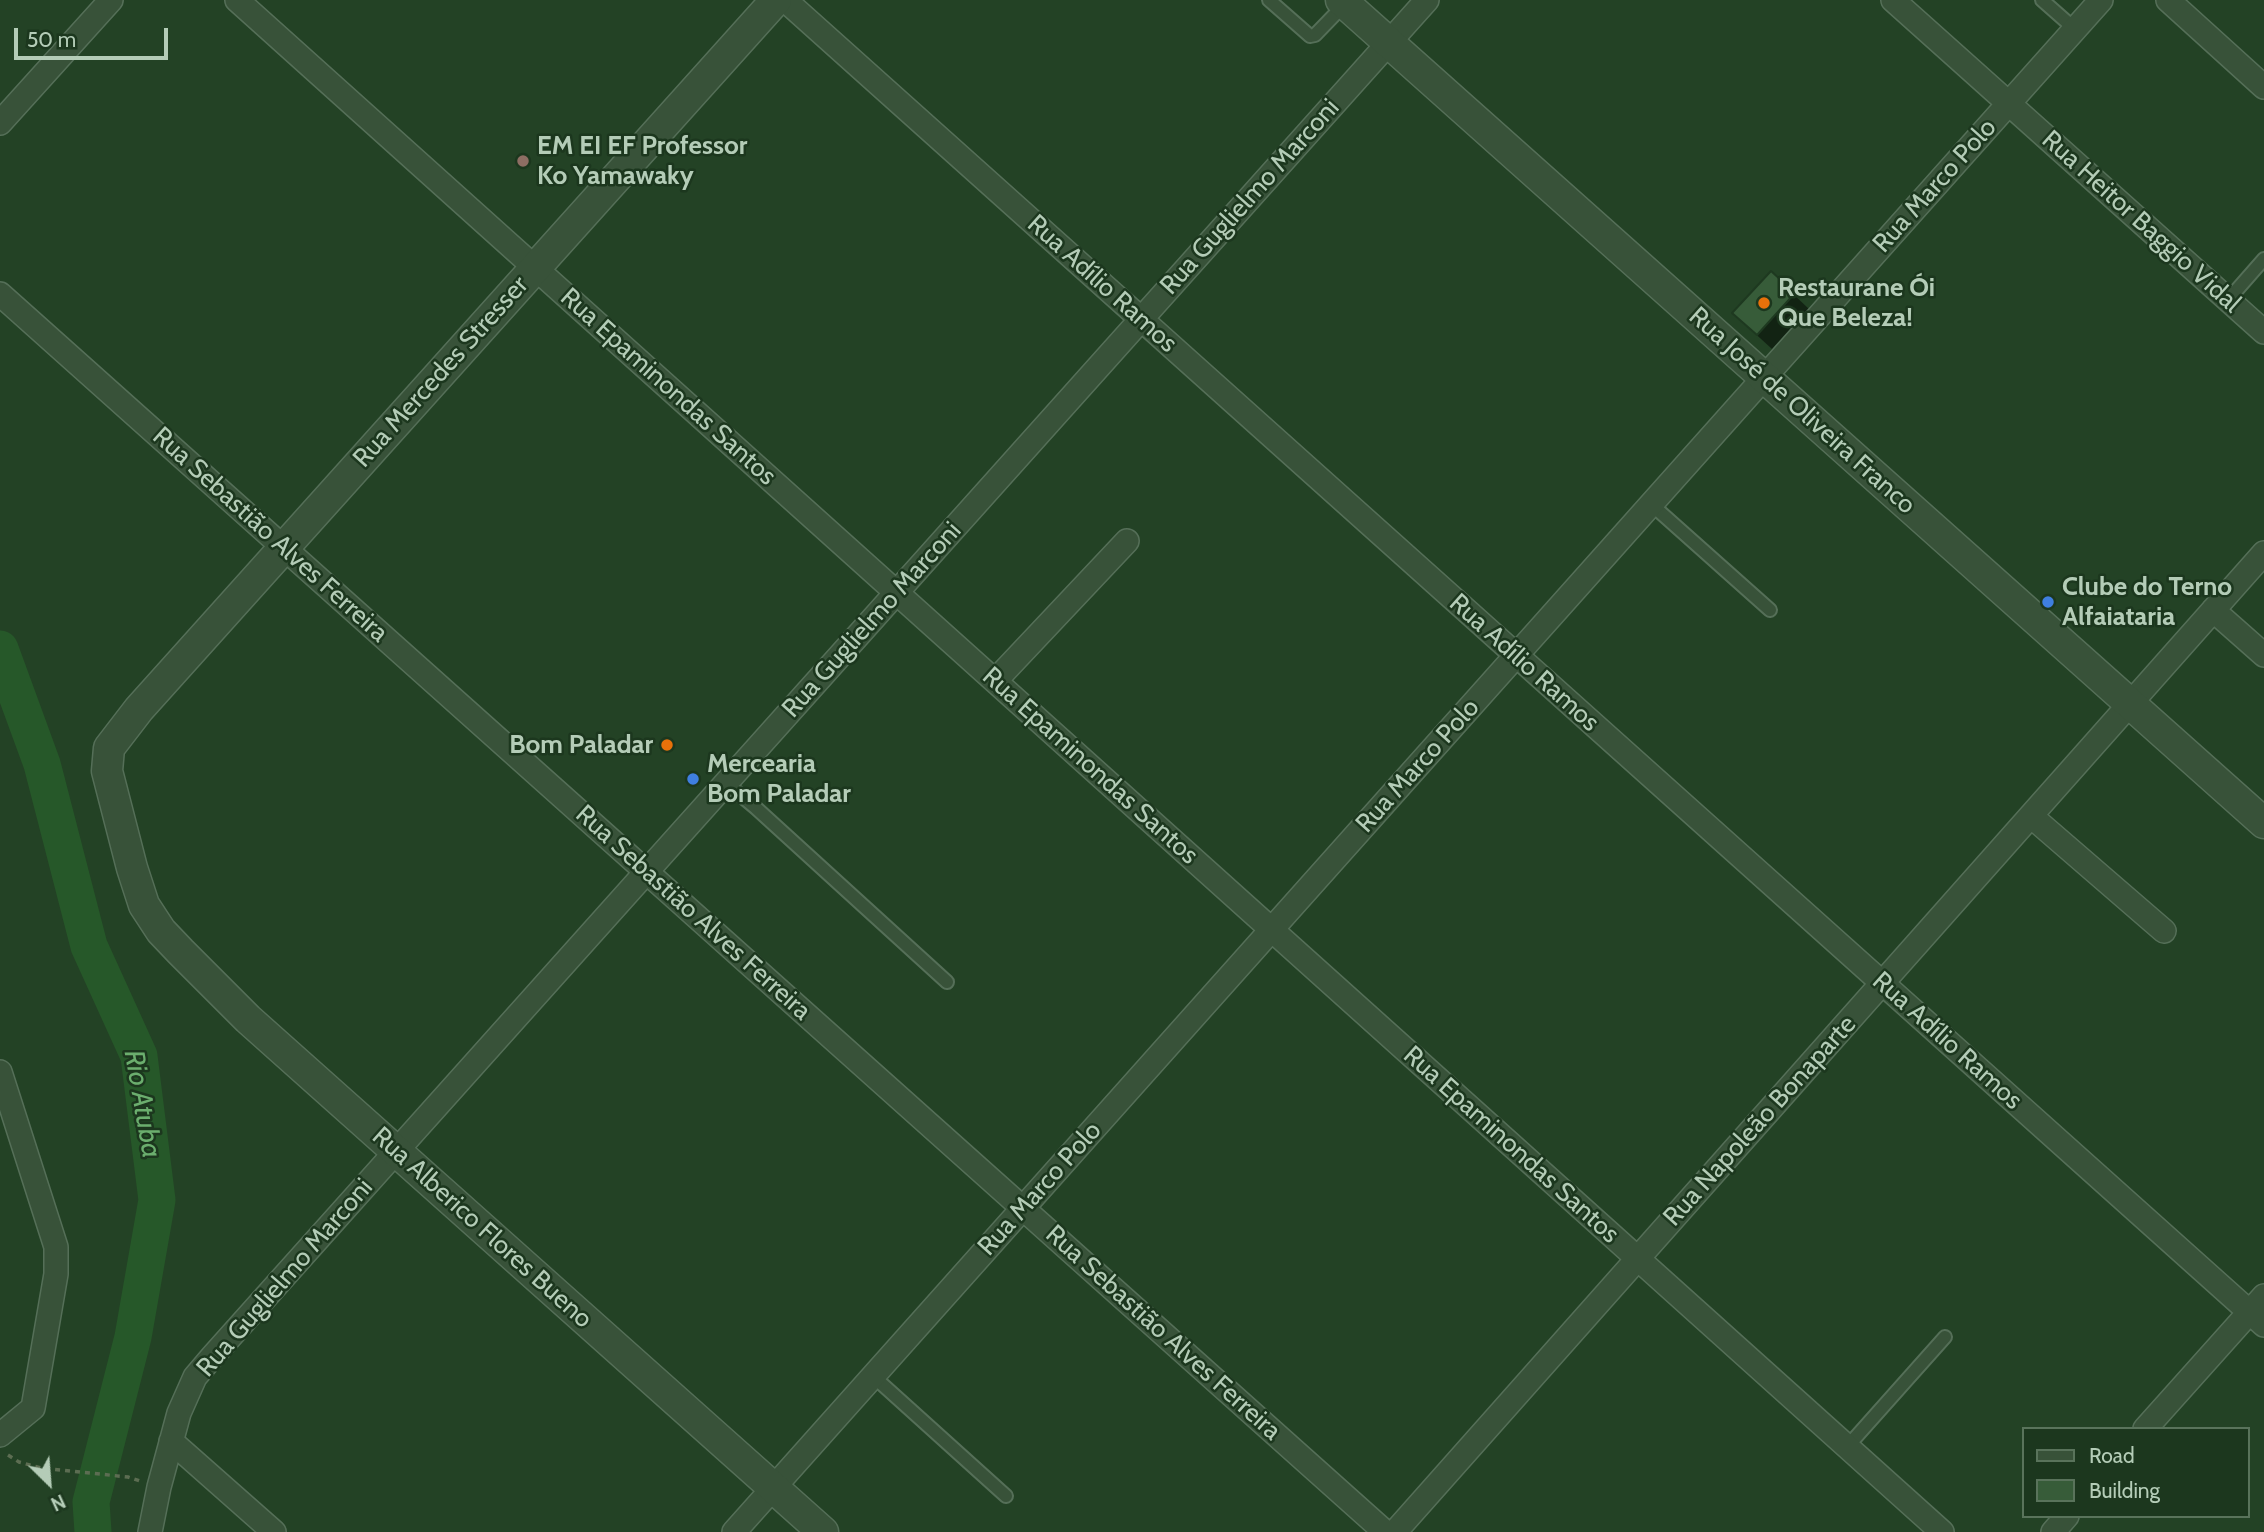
<!DOCTYPE html>
<html>
<head>
<meta charset="utf-8">
<style>
  body { margin:0 }
  #map { position:relative; width:2264px; height:1532px; overflow:hidden; background:#234225; font-family:Cabin,sans-serif }
  canvas { display:block }
  .legend { position:absolute; left:2022px; top:1427px; width:228px; height:91px; box-sizing:border-box; background:#1c371e; border:2px solid #59735b; margin:0; padding:9px 12px; list-style:none; font-size:21px; color:#b4ccb7 }
  .legend li { display:flex; align-items:center; gap:14px; height:35px }
  .legend b { width:35px; border:2px solid #59735b }
  .north { position:absolute; left:14px; top:1448px; width:70px; height:70px; -webkit-text-stroke:5px #1c371e; paint-order:stroke; rotate:155deg; font-size:19px; font-weight:700; line-height:28px; text-align:center; color:#b4ccb7 }
  .north::after { content:''; display:block; margin:auto; width:24px; height:32px; background:#b4ccb7; clip-path:polygon(50% 0,100% 100%,50% 72%,0 100%) }
  .scale { position:absolute; left:14px; top:28px; width:154px; height:32px; box-sizing:border-box; border:4px solid #b4ccb7; border-top:0; padding-left:9px; font-size:21px; line-height:24px; white-space:nowrap; color:#b4ccb7; -webkit-text-stroke:5px #1c371e; paint-order:stroke }
</style>
</head>
<body>
<div id="map">
<canvas width="2264" height="1532"></canvas>
<ul class="legend">
<li><b style="height:9px;background:#385239"></b>Road</li>
<li><b style="height:19px;background:#375c39"></b>Building</li>
</ul>
<div class="north">N</div>
<div class="scale">50 m</div>
</div>
<script>
const g = document.querySelector('canvas').getContext('2d');
g.lineJoin = 'round';
function paint(path, color) { g.fillStyle = color; g.fill(path, 'evenodd'); }
const toPath = rows => new Path2D(rows.map(r => 'M' + r).join(''));
function strokePath(path, color, width, dash) { g.strokeStyle = color; g.lineWidth = width; g.lineCap = dash ? 'butt' : 'round'; g.setLineDash(dash || []); g.stroke(path); }
function drawText(font, color, halo, rows, align = 'center') {
  g.font = font + ' Cabin,sans-serif'; g.lineWidth = 5; g.setLineDash([]); g.textBaseline = 'middle'; g.strokeStyle = halo; g.fillStyle = color; for (const [text, x, y, turn = 0] of rows) {
    g.save(); g.translate(x, y); g.rotate((+turn || 0) * Math.PI / 180); g.textAlign = isNaN(turn) ? turn : align; if (halo) g.strokeText(text, 0, 0); g.fillText(text, 0, 0); g.restore();
  }
}
paint(toPath([
  [1771,273,1809,309,1772,349,1749,328]
]), '#0007');
strokePath(toPath([
  [0,649,42,764,89,946,139,1056,157,1200,133,1337,91,1502,93,1532]
]), '#265829', 37);
const building = toPath([
  [1771,271,1795,293,1757,335,1732,313,1771,271]
]);
paint(building, '#375c39');
strokePath(building, '#1e3920', 2);
const service = toPath([
  [1269,0,1310,36,1315,35,1345,4],
  [2042,0,2076,30],
  [2228,300,2264,259],
  [1651,504,1770,610],
  [726,783,756,808,947,982],
  [873,1376,1006,1496],
  [1847,1447,1945,1337]
]);
const minor = toPath([
  [237,0,1942,1532],
  [785,0,2264,1325],
  [1893,0,2264,332],
  [2168,0,2264,87],
  [0,123,111,0],
  [0,294,1385,1532],
  [2213,610,2264,655],
  [995,681,1127,541],
  [2031,816,2164,931],
  [0,1072,56,1247,56,1274,33,1408,0,1435],
  [2145,1429,2264,1296],
  [171,1441,274,1532],
  [150,1532,159,1487,179,1413,195,1377,212,1357,1427,0],
  [734,1532,2101,0],
  [1395,1532,2264,553],
  [2053,1532,2067,1516]
]);
const tertiary = toPath([
  [776,0,139,709,109,748,107,771,132,868,144,905,161,931,181,952,248,1019,823,1532],
  [1341,0,2264,823]
]);
strokePath(service, '#556f58', 16);
strokePath(minor, '#556f58', 26);
strokePath(tertiary, '#556f58', 33);
strokePath(toPath([
  [8,1455,19,1462,41,1468,128,1477,140,1481]
]), '#5c6d52', 3.5, [5, 5]);
strokePath(service, '#385239', 12);
strokePath(minor, '#385239', 23);
strokePath(tertiary, '#385239', 30);
for (const [x, y, r, color] of [
  [523,161,7,"#8d6e63"],
  [1764,303,7,"#e8710a"],
  [2048,602,7,"#3f7fe0"],
  [667,745,7,"#e8710a"],
  [693,779,7,"#3f7fe0"]
]) { const dot = new Path2D(); dot.arc(x, y, r, 0, 2 * Math.PI); g.fillStyle = color; g.fill(dot); strokePath(dot, '#1c371e', 2.5); }
drawText('bold 26px', '#b4ccb7', '#1c371e', [
  ["EM EI EF Professor",537,146],
  ["Ko Yamawaky",537,176],
  ["Restaurane Ói",1778,288],
  ["Que Beleza!",1778,318],
  ["Clube do Terno",2062,587],
  ["Alfaiataria",2062,617],
  ["Bom Paladar",653,745,"right"],
  ["Mercearia",707,764],
  ["Bom Paladar",707,794]
], 'left');
drawText('26px', '#b4ccb7', '#1c371e', [
  ["Rua Marco Polo",1935,186,-48],
  ["Rua Guglielmo Marconi",1250,197,-48],
  ["Rua Heitor Baggio Vidal",2141,222,42],
  ["Rua Adílio Ramos",1102,284,42],
  ["Rua Mercedes Stresser",441,372,-48],
  ["Rua Epaminondas Santos",668,387,42],
  ["Rua José de Oliveira Franco",1802,411,42],
  ["Rua Sebastião Alves Ferreira",270,535,42],
  ["Rua Guglielmo Marconi",872,620,-48],
  ["Rua Adílio Ramos",1524,663,42],
  ["Rua Epaminondas Santos",1090,766,42],
  ["Rua Marco Polo",1418,766,-48],
  ["Rua Sebastião Alves Ferreira",693,913,42],
  ["Rua Adílio Ramos",1947,1041,42],
  ["Rua Napoleão Bonaparte",1760,1121,-48],
  ["Rua Epaminondas Santos",1511,1145,42],
  ["Rua Marco Polo",1040,1189,-48],
  ["Rua Alberico Flores Bueno",482,1228,42],
  ["Rua Guglielmo Marconi",285,1278,-49],
  ["Rua Sebastião Alves Ferreira",1163,1333,42]
]);
drawText('italic 28px', '#6bae6e', '#1c371e', [
  ["Rio Atuba",142,1104,80]
]);
</script>
</body>
</html>
